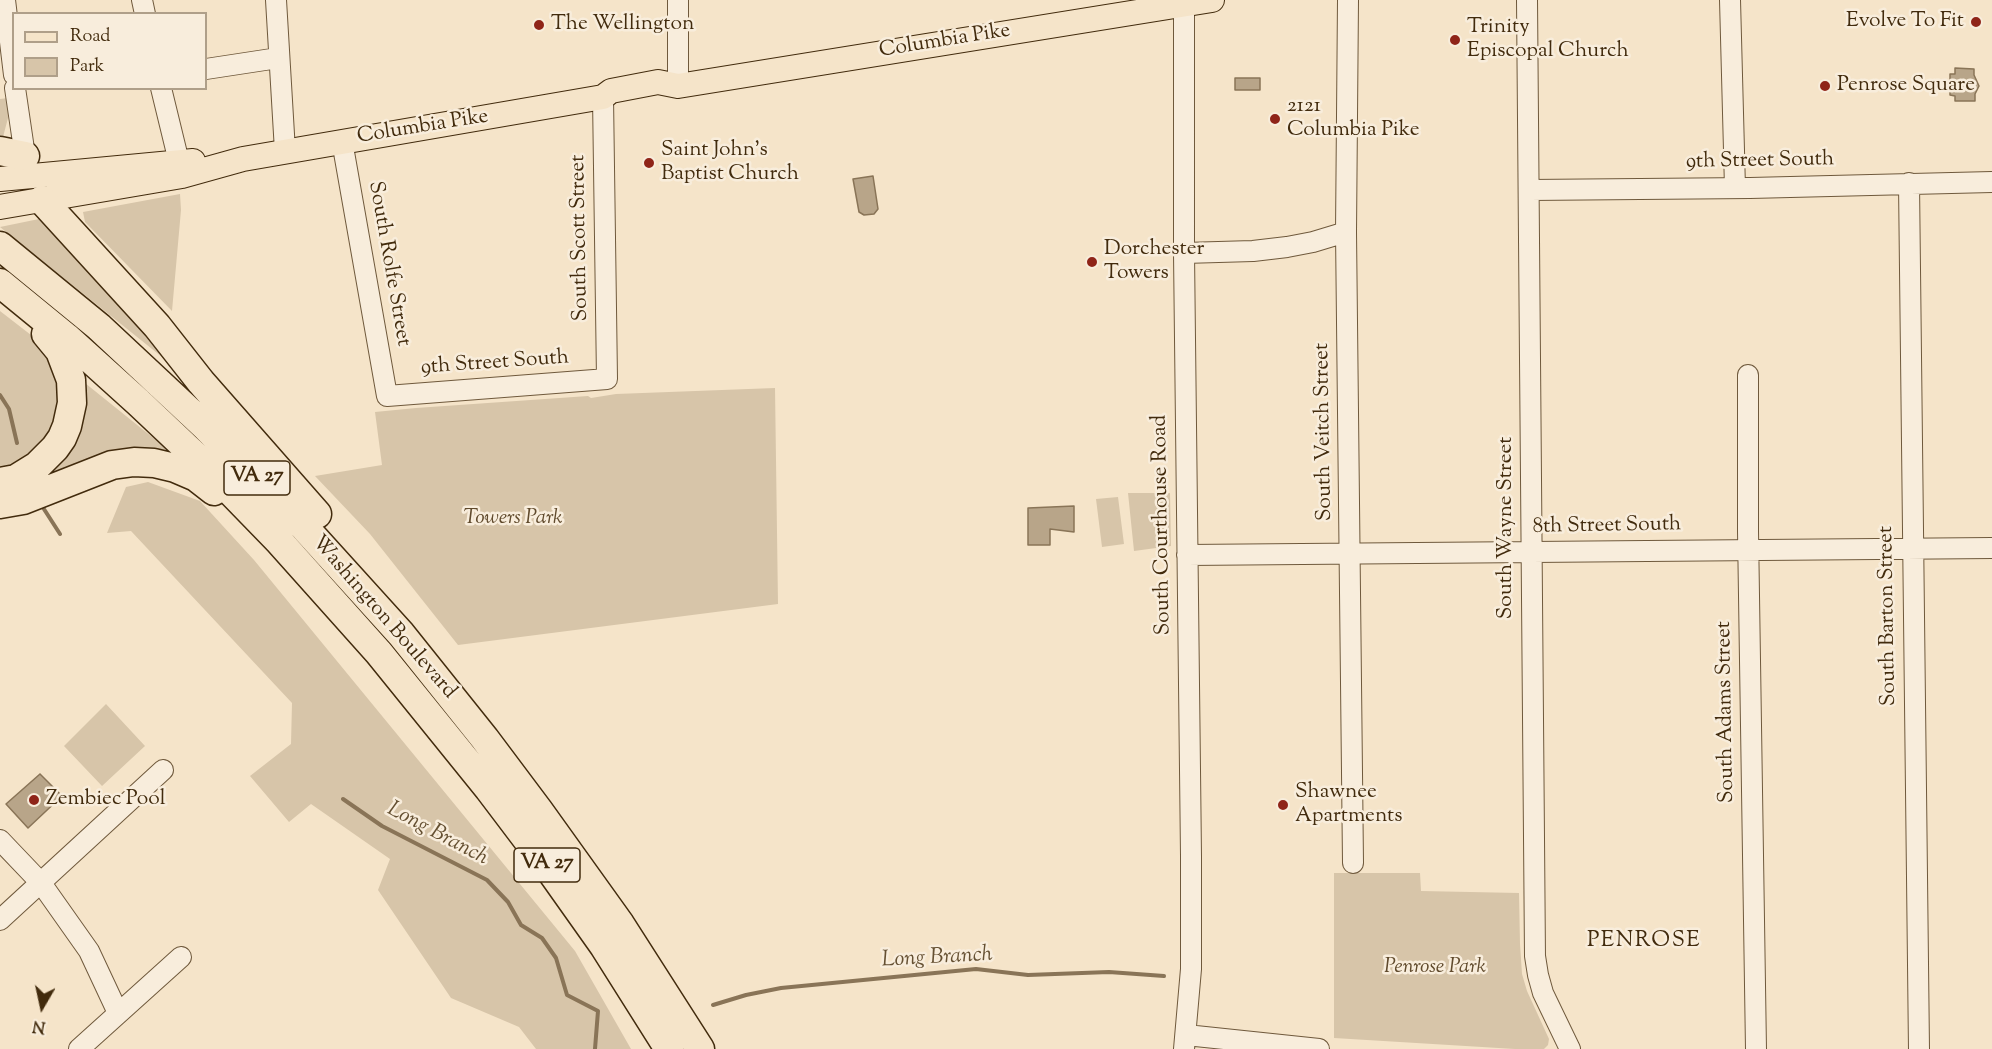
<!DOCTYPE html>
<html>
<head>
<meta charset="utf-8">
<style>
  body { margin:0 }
  #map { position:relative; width:1992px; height:1049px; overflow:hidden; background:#f5e4c9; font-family:"Sorts Mill Goudy",serif }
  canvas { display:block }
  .legend { position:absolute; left:12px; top:12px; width:195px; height:78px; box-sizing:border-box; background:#f8eddc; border:2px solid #af9f89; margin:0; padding:8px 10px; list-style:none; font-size:18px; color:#422b0d }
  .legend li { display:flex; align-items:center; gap:12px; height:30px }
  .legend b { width:30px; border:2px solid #af9f89 }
  .north { position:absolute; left:12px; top:977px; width:60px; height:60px; -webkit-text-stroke:4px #f8eddc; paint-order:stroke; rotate:189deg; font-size:16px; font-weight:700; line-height:24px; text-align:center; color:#422b0d }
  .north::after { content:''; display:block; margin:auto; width:21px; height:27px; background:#422b0d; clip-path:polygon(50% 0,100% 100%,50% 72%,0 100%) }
</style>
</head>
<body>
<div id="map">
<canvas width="1992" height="1049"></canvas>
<ul class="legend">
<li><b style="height:8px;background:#f5e4c9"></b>Road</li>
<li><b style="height:16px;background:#d7c5a9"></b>Park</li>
</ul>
<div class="north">N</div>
</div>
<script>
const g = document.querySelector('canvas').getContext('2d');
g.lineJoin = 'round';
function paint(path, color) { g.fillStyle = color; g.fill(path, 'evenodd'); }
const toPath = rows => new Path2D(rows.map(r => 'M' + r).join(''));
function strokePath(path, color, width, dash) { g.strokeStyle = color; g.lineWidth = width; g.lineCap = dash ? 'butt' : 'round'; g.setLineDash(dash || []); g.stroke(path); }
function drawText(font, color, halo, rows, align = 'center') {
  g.font = font + ' "Sorts Mill Goudy",serif'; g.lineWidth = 5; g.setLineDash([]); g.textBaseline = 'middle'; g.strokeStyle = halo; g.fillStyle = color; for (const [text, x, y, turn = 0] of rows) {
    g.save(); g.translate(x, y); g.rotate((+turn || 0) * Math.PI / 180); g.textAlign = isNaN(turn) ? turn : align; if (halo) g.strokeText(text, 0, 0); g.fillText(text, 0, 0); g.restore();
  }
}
paint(toPath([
  [8,98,8,118,3,137,0,136,0,99],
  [180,194,181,210,172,311,85,222,83,212],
  [39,219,166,356,177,369,0,227],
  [0,311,40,342,58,374,59,412,43,443,12,465,0,467],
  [80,379,172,453,20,484],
  [775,388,778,604,458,645,370,534,315,476,382,465,375,412,416,408,588,396,591,398,616,394],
  [148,482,200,501,254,560,575,951,631,1049,536,1049,519,1027,451,998,378,890,390,859,311,804,289,822,250,776,291,744,292,703,131,531,107,533,126,487],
  [1128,493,1170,493,1171,546,1134,551],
  [1118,497,1124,544,1102,547,1096,499],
  [106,704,145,746,102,786,64,746],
  [1334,873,1420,873,1421,891,1519,893,1520,944,1522,974,1527,991,1549,1039,1548,1045,1544,1049,1515,1049,1334,1038]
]), '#d7c5a9');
const water = toPath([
  [1955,68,1974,69,1974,75,1979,86,1975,94,1975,101,1955,101,1955,96,1950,95,1950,74,1955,74,1955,68],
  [1235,78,1260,78,1260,90,1235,90,1235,78],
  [873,176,878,209,874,214,864,215,859,212,853,179,873,176],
  [1074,506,1074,532,1050,529,1050,545,1028,545,1028,508,1074,506],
  [40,774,62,796,28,828,6,804,40,774]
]);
paint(water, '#b8a589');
strokePath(water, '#897457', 1.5);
strokePath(toPath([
  [0,395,9,409,17,443],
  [42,506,60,534],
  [343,799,382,826,487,880,508,902,521,925,542,938,556,958,567,995,598,1011,595,1049],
  [713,1005,746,995,781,988,976,969,1028,975,1109,972,1164,976]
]), '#897457', 4);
const minor = toPath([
  [5,0,14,75],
  [142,0,145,14],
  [276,0,285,151],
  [678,0,678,86],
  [1348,0,1346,232,1353,863],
  [1527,0,1535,956,1538,975,1543,993,1570,1049],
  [1730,0,1735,188],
  [206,69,278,58],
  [15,88,25,156],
  [161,88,179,162],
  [342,141,387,396,607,379,603,97],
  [1909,183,1919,1049],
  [1530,190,1750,188,1992,182],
  [1184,253,1253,251,1287,247,1313,242,1346,232],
  [1748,375,1748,531,1756,1049],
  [1187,555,1992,548],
  [0,840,41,883,89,951,118,1013],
  [0,920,163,770],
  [1186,1035,1319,1049],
  [79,1049,181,957],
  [1184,1049,1191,969,1191,856,1184,253,1184,0]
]);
const major = toPath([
  [0,179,193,161],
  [0,207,182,176,243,159,603,97,611,91,658,82,678,86,1212,0]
]);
const highway = toPath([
  [0,151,25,156],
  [42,200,157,326,201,382,317,514],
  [0,246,99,327,205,426,305,528,401,634,485,739,539,811,620,924,700,1049],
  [0,283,66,337,138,402,210,470,278,540,379,653,489,789,548,867,604,946,669,1049],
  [0,482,16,479,37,466,55,448,62,438,67,426,72,403,71,380,60,351,46,334],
  [0,504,23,500,112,465,134,462,154,463,175,468,196,477,214,491]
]);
strokePath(minor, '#6f593c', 22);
strokePath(major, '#422b0d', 26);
strokePath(highway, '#422b0d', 31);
strokePath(minor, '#f8eddc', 20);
strokePath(major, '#f5e4c9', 24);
strokePath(highway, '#f5e4c9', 28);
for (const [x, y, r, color] of [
  [1976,22,6,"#8f2418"],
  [539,25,6,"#8f2418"],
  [1455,40,6,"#8f2418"],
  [1825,86,6,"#8f2418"],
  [1275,119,6,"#8f2418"],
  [649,163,6,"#8f2418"],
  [1092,262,6,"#8f2418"],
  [34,800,6,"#8f2418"],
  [1283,805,6,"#8f2418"]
]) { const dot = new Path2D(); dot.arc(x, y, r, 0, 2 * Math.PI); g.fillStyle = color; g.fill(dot); strokePath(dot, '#f8eddc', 2); }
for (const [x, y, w] of [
  [257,478,66],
  [547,865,66]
]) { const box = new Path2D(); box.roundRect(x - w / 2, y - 17, w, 34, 4.5); g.fillStyle = '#f8eddc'; g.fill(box); strokePath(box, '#422b0d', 1.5); }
drawText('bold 20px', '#422b0d', null, [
  ["VA 27",257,478],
  ["VA 27",547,865]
]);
drawText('21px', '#422b0d', '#f8eddc', [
  ["Evolve To Fit",1964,22,"right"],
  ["The Wellington",551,25],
  ["Trinity",1467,28],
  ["Episcopal Church",1467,52],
  ["Penrose Square",1837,86],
  ["2121",1287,107],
  ["Columbia Pike",1287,131],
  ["Saint John's",661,151],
  ["Baptist Church",661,175],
  ["Dorchester",1104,250],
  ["Towers",1104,274],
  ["Shawnee",1295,793],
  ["Apartments",1295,817],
  ["Zembiec Pool",46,800]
], 'left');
drawText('21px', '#422b0d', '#f8eddc', [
  ["Columbia Pike",945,42,-9],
  ["Columbia Pike",423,128,-9],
  ["9th Street South",1760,162,-1],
  ["South Scott Street",581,238,-91],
  ["South Rolfe Street",388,264,80],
  ["9th Street South",495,364,-4],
  ["South Veitch Street",1325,432,-91],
  ["South Courthouse Road",1163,525,-91],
  ["8th Street South",1607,527,-1],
  ["South Wayne Street",1507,528,-90],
  ["South Barton Street",1889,616,-91],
  ["Washington Boulevard",383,618,49],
  ["South Adams Street",1727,712,-91]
]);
drawText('italic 21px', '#604a2c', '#f8eddc', [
  ["Towers Park",513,519],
  ["Penrose Park",1435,968]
]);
drawText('italic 22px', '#655032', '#f8eddc', [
  ["Long Branch",437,835,28],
  ["Long Branch",937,959,-3]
]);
g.letterSpacing = '1.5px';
drawText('22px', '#422b0d', '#f8eddc', [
  ["PENROSE",1644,942]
]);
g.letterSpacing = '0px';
</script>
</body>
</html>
